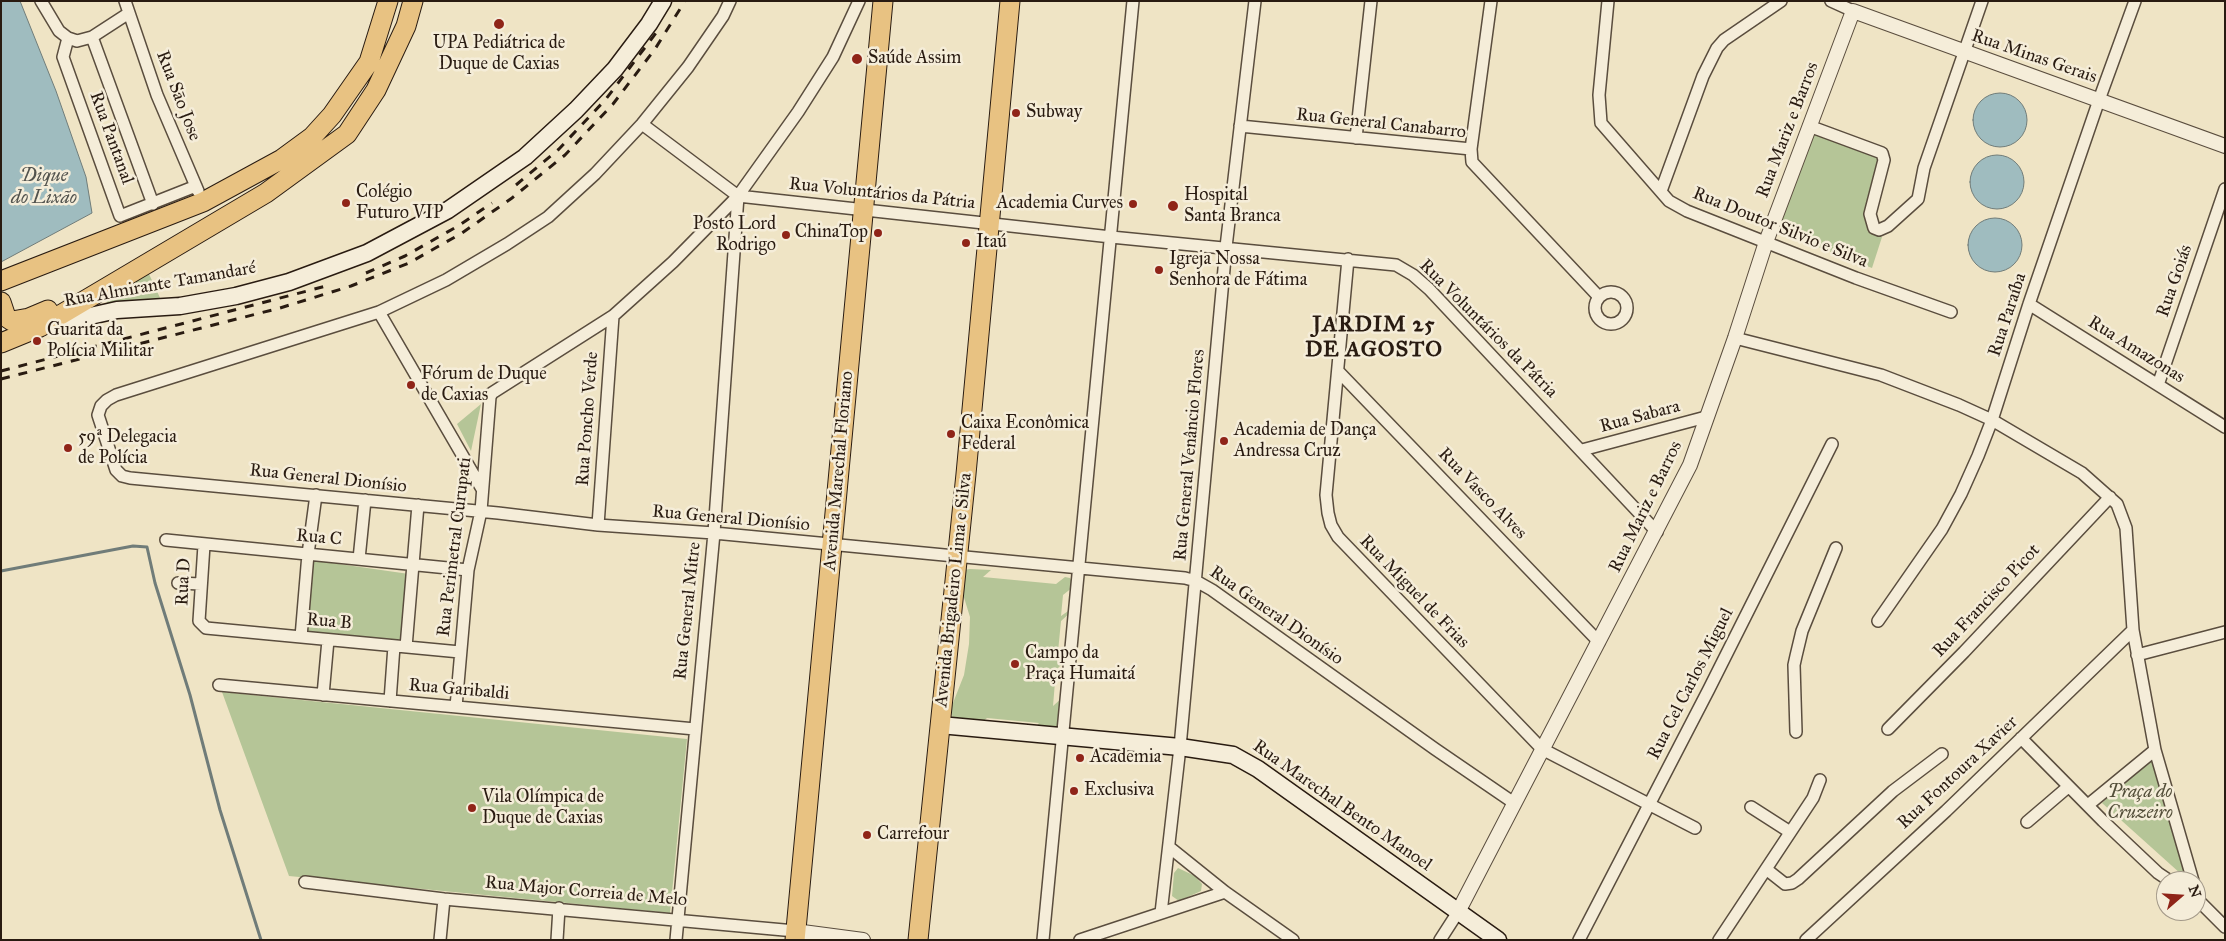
<!DOCTYPE html>
<html>
<head>
<meta charset="utf-8">
<style>
  body { margin:0 }
  #map { position:relative; width:2226px; height:941px; overflow:hidden; background:#efe4c5; font-family:"IM FELL Great Primer",serif }
  canvas { display:block }
  .frame { position:absolute; inset:0; border:2px solid #291b11; pointer-events:none }
  .north { position:absolute; left:2156px; top:871px; width:50px; height:50px; box-sizing:border-box; background:#f5edd9; border:1px solid #a39989; border-radius:50%; rotate:71deg; font-size:14px; font-weight:700; line-height:20px; text-align:center; color:#291b11 }
  .north::after { content:''; display:block; margin:auto; width:18px; height:22px; background:#8f2418; clip-path:polygon(50% 0,100% 100%,50% 72%,0 100%) }
</style>
</head>
<body>
<div id="map">
<canvas width="2226" height="941"></canvas>
<div class="frame"></div>
<div class="north">N</div>
</div>
<script>
const g = document.querySelector('canvas').getContext('2d');
g.lineJoin = 'round';
function paint(path, color) { g.fillStyle = color; g.fill(path, 'evenodd'); }
const toPath = rows => new Path2D(rows.map(r => 'M' + r).join(''));
function strokePath(path, color, width, dash) { g.strokeStyle = color; g.lineWidth = width; g.lineCap = dash ? 'butt' : 'round'; g.setLineDash(dash || []); g.stroke(path); }
function drawText(font, color, halo, rows, align = 'center') {
  g.font = font + ' "IM FELL Great Primer",serif'; g.lineWidth = 5; g.setLineDash([]); g.textBaseline = 'middle'; g.strokeStyle = halo; g.fillStyle = color; for (const [text, x, y, turn = 0] of rows) {
    g.save(); g.translate(x, y); g.rotate((+turn || 0) * Math.PI / 180); g.textAlign = isNaN(turn) ? turn : align; if (halo) g.strokeText(text, 0, 0); g.fillText(text, 0, 0); g.restore();
  }
}
paint(toPath([
  [1811,133,1880,156,1868,195,1865,215,1867,226,1873,232,1882,237,1872,268,1775,230],
  [149,274,161,300,108,306,106,304,110,296],
  [481,404,471,451,457,424],
  [311,560,409,574,402,640,307,633],
  [970,569,991,570,983,577,1056,584,1065,577,1070,578,1072,582,1073,587,1063,595,1061,616,1071,609,1071,612,1061,621,1057,662,1067,653,1066,660,1056,670,1053,706,1062,698,1060,725,1057,731,1033,730,1039,723,987,718,979,725,953,721,951,708,964,675,969,644,970,617,962,591,964,570],
  [222,692,687,739,670,913,289,876],
  [2152,755,2185,873,2181,874,2102,803],
  [1178,868,1195,876,1202,884,1201,891,1179,901,1172,896,1174,873]
]), '#b5c597');
const water = toPath([
  [1,1,20,1,56,91,86,177,92,213,1,262,1,1],
  '1973 120a27 27 0 1 1 54 0a27 27 0 1 1-54 0Z',
  '1970 182a27 27 0 1 1 54 0a27 27 0 1 1-54 0Z',
  '1968 245a27 27 0 1 1 54 0a27 27 0 1 1-54 0Z'
]);
paint(water, '#9fbcbf');
strokePath(water, '#707c79', 1);
strokePath(toPath([
  [1,571,133,546,147,547,155,583,190,695,220,810,261,940]
]), '#707c79', 3);
const minor = toPath([
  [41,1,59,31,68,38,77,41,92,37,129,13],
  [125,1,157,95,198,191],
  [730,1,723,16,688,67,642,124,595,174,548,217,507,244,446,280,379,312,116,395,107,400,101,406,98,415,116,470,122,476,130,478,498,513,598,525,714,533,1185,578,1196,581,1212,590,1435,749,1514,803],
  [1491,1,1471,149,1472,162,1599,297],
  [1608,1,1599,95,1601,123,1669,201,1687,211,1856,278,1951,312],
  [1831,1,1853,11],
  [92,37,153,204],
  [68,38,63,57,120,216,196,186],
  [642,124,738,196,1111,237,1396,265,1413,275,1429,289,1657,532],
  [1240,126,1471,149],
  [1809,126,1882,153,1884,160,1870,214,1874,228,1879,230,1888,226,1918,199,1924,168,1982,1],
  [1356,138,1371,1],
  [1661,191,1703,76,1717,48,1724,40,1781,1],
  [1348,259,1326,495,1328,513,1331,525,1338,537,1542,749,1695,828],
  '1595 308a16 16 0 1 1 32 0a16 16 0 1 1-32 0Z',
  [2029,304,2225,427],
  [379,312,482,489],
  [1735,338,1881,375,1959,405,1992,420,2082,473,2117,504,2126,528,2133,630,2155,750,2193,881],
  [1338,371,1599,642],
  [2158,385,2225,189],
  [1582,450,1706,417],
  [598,525,613,316],
  [166,540,468,570],
  [204,545,199,621,206,628,460,652],
  [359,559,365,500],
  [178,583,201,584],
  [1878,621,1942,529,1961,494,1978,456,1992,420,2029,304,2099,100,2135,1],
  [301,637,308,554,316,495],
  [406,647,418,505],
  [2137,655,2225,632],
  [219,685,695,729],
  [323,695,328,640],
  [390,701,394,646],
  [456,707,468,570,481,511,490,397,492,393,613,316,673,262,738,196,798,112,833,57,859,1],
  [1888,729,1964,652,2110,497],
  [1796,732,1794,665,1796,656,1802,631,1836,548],
  [2021,738,2103,821,2158,873,2170,881],
  [2088,805,2155,750],
  [1751,807,1790,832],
  [2027,822,2068,787],
  [1169,847,1225,892,1293,940],
  [1766,869,1785,884,1792,883,1798,879,1893,791,1942,754],
  [305,882,444,899,795,931],
  [2196,898,2225,927],
  [1161,913,1180,747,1226,247,1255,1],
  [440,940,444,899],
  [557,940,559,908],
  [676,940,714,533,738,196],
  [1043,940,1133,1],
  [1080,940,1225,892],
  [1440,940,1458,912],
  [1579,940,1709,689,1832,444],
  [1719,940,1813,798,1820,780],
  [1806,940,1946,811,2133,630]
]);
const tertiary = toPath([
  [1458,912,1690,465,1735,338,1766,242,1853,11,2225,146],
  [795,931,863,940]
]);
const secondary = toPath([
  [50,325,117,310,180,306,236,296,289,282,367,253,448,210,525,157,576,110,615,69,649,24,663,1],
  [940,725,1180,747,1233,755,1258,769,1498,940]
]);
const primary = toPath([
  [1,281,203,202,282,159,312,137,332,115,369,62,388,1],
  [1,302,6,317,12,321,29,318,48,310],
  [1,343,40,327,266,193,347,134,376,90,406,26,413,1],
  [795,940,883,1],
  [918,940,966,474,1010,1]
]);
strokePath(minor, '#5a4d3e', 14);
strokePath(tertiary, '#5a4d3e', 16);
strokePath(secondary, '#291b11', 19);
strokePath(primary, '#291b11', 21);
strokePath(minor, '#f5edd9', 11);
strokePath(tertiary, '#f5edd9', 14);
strokePath(secondary, '#f5edd9', 16);
strokePath(primary, '#e8c282', 19);
strokePath(toPath([
  [516,185,559,149,606,99,659,29],
  [366,273,405,256,458,226,492,203],
  [1,371,330,285],
  [1,379,280,308,351,286,409,263,462,233,512,198,565,155,613,104,655,49,685,1]
]), '#291b11', 3, [9, 9]);
for (const [x, y, r, color] of [
  [499,24,6,"#8f2418"],
  [857,59,6,"#8f2418"],
  [1016,113,5,"#8f2418"],
  [346,203,5,"#8f2418"],
  [1133,204,5,"#8f2418"],
  [1173,206,6,"#8f2418"],
  [878,233,5,"#8f2418"],
  [786,235,5,"#8f2418"],
  [966,243,5,"#8f2418"],
  [1159,270,5,"#8f2418"],
  [37,341,5,"#8f2418"],
  [411,385,5,"#8f2418"],
  [951,434,5,"#8f2418"],
  [1224,441,5,"#8f2418"],
  [68,448,5,"#8f2418"],
  [1015,664,5,"#8f2418"],
  [1080,758,5,"#8f2418"],
  [1074,791,5,"#8f2418"],
  [472,808,5,"#8f2418"],
  [867,835,5,"#8f2418"]
]) { const dot = new Path2D(); dot.arc(x, y, r, 0, 2 * Math.PI); g.fillStyle = color; g.fill(dot); strokePath(dot, '#f5edd9', 2); }
drawText('18px', '#291b11', '#f5edd9', [
  ["UPA Pediátrica de",499,44,"center"],
  ["Duque de Caxias",499,65,"center"],
  ["Saúde Assim",868,59],
  ["Subway",1026,113],
  ["Colégio",356,193],
  ["Futuro VIP",356,214],
  ["Hospital",1184,196],
  ["Santa Branca",1184,217],
  ["Academia Curves",1123,204,"right"],
  ["Posto Lord",776,225,"right"],
  ["Rodrigo",776,246,"right"],
  ["ChinaTop",868,233,"right"],
  ["Itaú",976,243],
  ["Igreja Nossa",1169,260],
  ["Senhora de Fátima",1169,281],
  ["Guarita da",47,331],
  ["Polícia Militar",47,352],
  ["Fórum de Duque",421,375],
  ["de Caxias",421,396],
  ["Caixa Econômica",961,424],
  ["Federal",961,445],
  ["Academia de Dança",1234,431],
  ["Andressa Cruz",1234,452],
  ["59ª Delegacia",78,438],
  ["de Polícia",78,459],
  ["Campo da",1025,654],
  ["Praça Humaitá",1025,675],
  ["Academia",1090,758],
  ["Exclusiva",1084,791],
  ["Vila Olímpica de",482,798],
  ["Duque de Caxias",482,819],
  ["Carrefour",877,835]
], 'left');
drawText('18px', '#291b11', '#f5edd9', [
  ["Rua Minas Gerais",2034,57,19],
  ["Rua Sāo Jose",178,96,69],
  ["Rua General Canabarro",1381,124,6],
  ["Rua Mariz e Barros",1788,130,-69],
  ["Rua Pantanal",111,138,70],
  ["Rua Voluntários da Pátria",882,194,6],
  ["Rua Doutor Silvio e Silva",1780,228,22],
  ["Rua Goiás",2175,281,-71],
  ["Rua Almirante Tamandaré",160,285,-10],
  ["Rua Paraíba",2008,315,-72],
  ["Rua Voluntários da Pátria",1488,329,45],
  ["Rua Amazonas",2136,350,32],
  ["Rua Sabara",1640,417,-15],
  ["Rua Poncho Verde",588,419,-86],
  ["Rua General Venâncio Flores",1190,455,-85],
  ["Avenida Marechal Floriano",839,471,-85],
  ["Rua General Dionísio",328,479,6],
  ["Rua Vasco Alves",1482,494,46],
  ["Rua Mariz e Barros",1646,507,-64],
  ["Rua General Dionísio",731,519,5],
  ["Rua C",319,538,5],
  ["Rua Perimetral Curupati",455,547,-83],
  ["Rua D",184,582,-87],
  ["Avenida Brigadeiro Lima e Silva",954,590,-84],
  ["Rua Miguel de Frias",1414,592,46],
  ["Rua Francisco Picot",1987,601,-47],
  ["Rua General Mitre",688,611,-84],
  ["Rua General Dionísio",1276,616,35],
  ["Rua B",329,622,5],
  ["Rua Cel Carlos Miguel",1691,684,-63],
  ["Rua Garibaldi",459,690,5],
  ["Rua Fontoura Xavier",1958,773,-43],
  ["Rua Marechal Bento Manoel",1342,806,35],
  ["Rua Major Correia de Melo",586,892,5]
]);
drawText('italic 18px', '#534e39', '#f5edd9', [
  ["Praça do",2140,793],
  ["Cruzeiro",2140,814]
]);
drawText('italic 19px', '#52534e', '#f5edd9', [
  ["Dique",44,176],
  ["do Lixão",44,198]
]);
g.letterSpacing = '1px';
drawText('bold 22px', '#291b11', '#f5edd9', [
  ["JARDIM 25",1374,326],
  ["DE AGOSTO",1374,351]
]);
g.letterSpacing = '0px';
</script>
</body>
</html>
